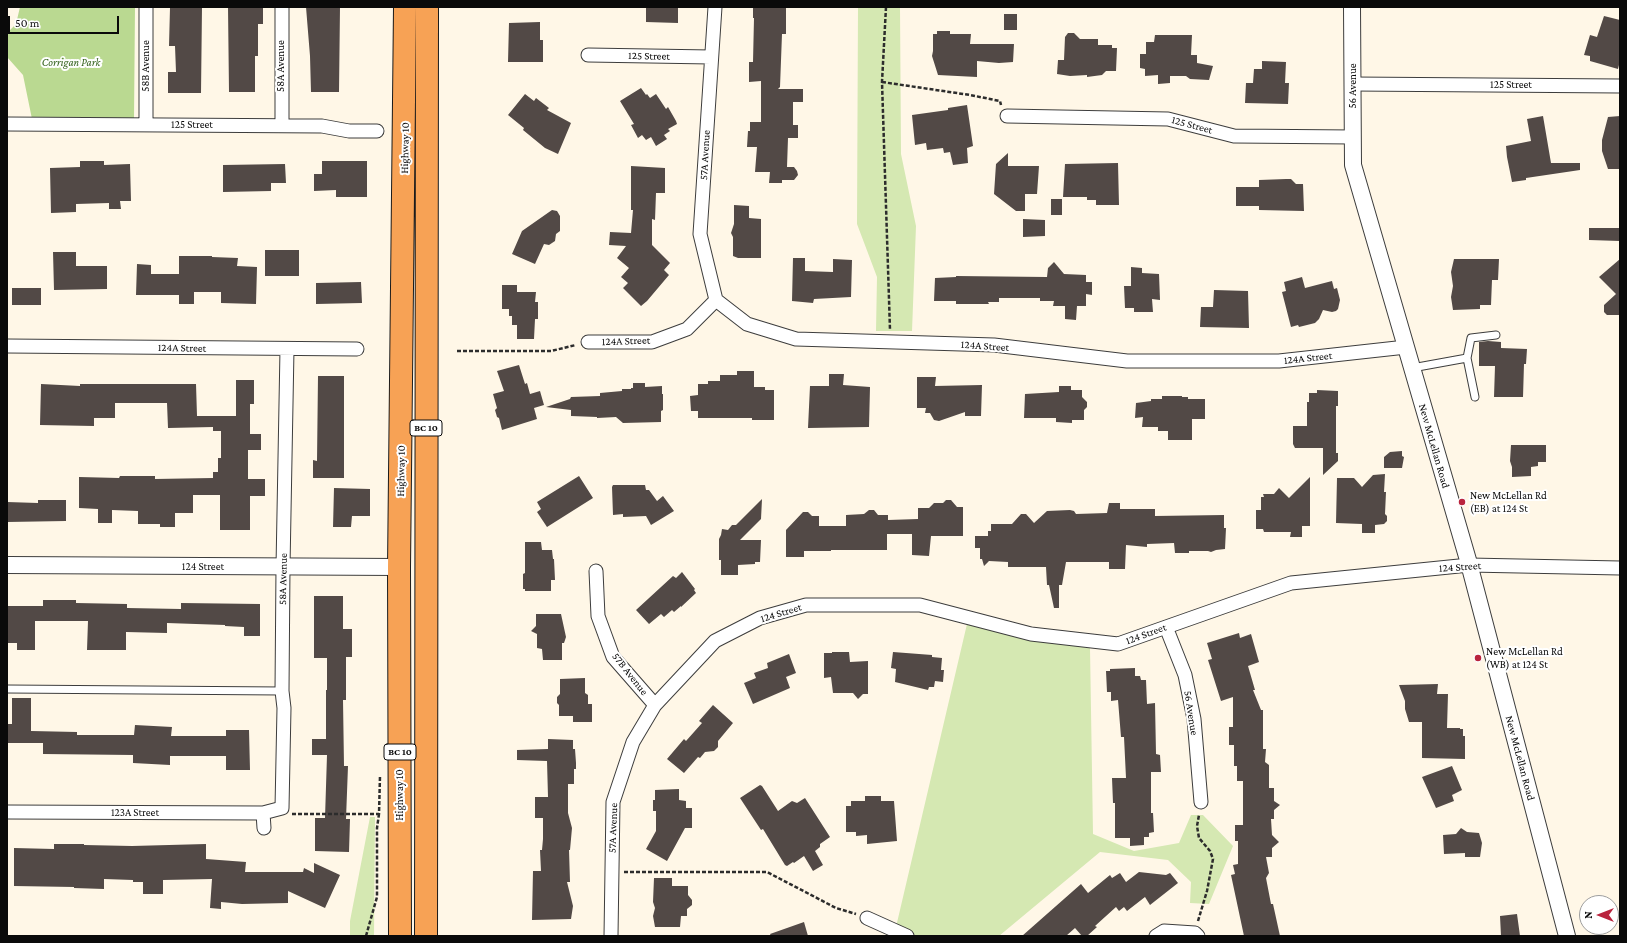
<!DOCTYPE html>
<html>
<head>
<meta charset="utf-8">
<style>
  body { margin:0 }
  #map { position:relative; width:1627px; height:943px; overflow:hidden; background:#fff7e7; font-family:"Crimson Pro",serif }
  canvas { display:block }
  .frame { position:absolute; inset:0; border:8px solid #0a0a0a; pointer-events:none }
  .north { position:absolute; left:1579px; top:895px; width:40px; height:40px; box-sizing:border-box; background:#fff; border:1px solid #9d9d9d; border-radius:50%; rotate:270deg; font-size:11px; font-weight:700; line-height:16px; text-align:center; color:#0a0a0a }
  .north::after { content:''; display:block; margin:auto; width:14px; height:18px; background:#b9233d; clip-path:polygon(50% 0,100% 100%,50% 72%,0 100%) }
  .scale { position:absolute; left:8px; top:16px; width:111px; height:18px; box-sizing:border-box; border:2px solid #0a0a0a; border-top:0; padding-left:5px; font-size:12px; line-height:14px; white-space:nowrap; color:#0a0a0a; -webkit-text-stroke:3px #fff; paint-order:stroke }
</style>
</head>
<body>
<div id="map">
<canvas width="1627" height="943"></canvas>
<div class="frame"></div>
<div class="north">N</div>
<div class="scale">50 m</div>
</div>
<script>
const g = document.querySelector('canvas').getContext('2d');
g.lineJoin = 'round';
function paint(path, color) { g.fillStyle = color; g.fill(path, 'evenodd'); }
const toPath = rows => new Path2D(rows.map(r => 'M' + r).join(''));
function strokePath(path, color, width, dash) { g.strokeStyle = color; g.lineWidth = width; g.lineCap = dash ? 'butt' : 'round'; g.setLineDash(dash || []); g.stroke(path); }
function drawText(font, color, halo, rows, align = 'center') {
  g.font = font + ' "Crimson Pro",serif'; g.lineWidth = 4; g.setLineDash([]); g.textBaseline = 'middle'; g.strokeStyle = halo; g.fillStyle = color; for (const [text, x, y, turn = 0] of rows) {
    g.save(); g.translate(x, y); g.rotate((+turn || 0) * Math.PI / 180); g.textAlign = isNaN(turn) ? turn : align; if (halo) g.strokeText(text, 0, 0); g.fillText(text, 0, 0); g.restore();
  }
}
paint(toPath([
  [858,7,900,7,901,154,916,226,912,331,876,331,877,277,857,224],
  [967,624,1024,638,1090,648,1093,834,1134,851,1179,843,1191,815,1203,815,1233,846,1209,904,1190,903,1191,882,1168,860,1100,852,999,936,906,936,896,927],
  [370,817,375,817,374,936,350,936,350,921]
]), '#d5e8b2');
paint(toPath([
  [20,7,135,7,134,119,32,119,23,75,7,57,7,33,16,24]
]), '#bad991');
paint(toPath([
  [179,7,202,7,201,93,168,93,168,72,176,72,175,46,169,46,170,8,179,8],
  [228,7,263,8,263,24,258,24,258,56,255,56,255,92,229,92],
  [306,7,340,7,339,92,311,92,310,56],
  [646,7,678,7,678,23,646,22],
  [753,7,786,7,786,34,782,34,780,87,778,89,803,89,803,102,793,102,793,125,798,125,798,138,788,138,787,167,794,167,797,171,798,175,794,180,782,180,782,183,769,183,770,172,755,172,757,147,747,147,748,131,750,131,750,122,761,122,761,81,749,82,749,62,753,62,754,18,753,18],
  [1004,14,1017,14,1017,30,1004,30],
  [1604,16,1620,20,1620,61,1618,69,1590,61,1590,56,1584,55,1590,35,1597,37],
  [540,22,540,40,543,40,543,62,508,62,509,23],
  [937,31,950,31,950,34,971,34,970,44,1014,44,1013,62,999,63,977,61,977,77,938,75,932,56,933,51,933,34,937,34],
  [1068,33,1074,33,1080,39,1098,39,1098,45,1112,45,1112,48,1117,48,1116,71,1106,71,1102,75,1087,77,1087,75,1070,76,1057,74,1058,60,1064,60,1065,37],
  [1155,35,1192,35,1191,55,1197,55,1197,63,1213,66,1209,80,1190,79,1186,76,1170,76,1170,83,1158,84,1158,75,1145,76,1145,69,1140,68,1140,54,1146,54,1146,42,1154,42],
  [1262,61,1286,62,1285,83,1289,83,1288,104,1245,103,1246,83,1253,83,1254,69,1262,69],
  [641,88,646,95,647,94,650,98,656,94,666,109,668,107,676,121,677,124,668,129,670,131,664,135,667,139,656,146,651,137,646,140,642,135,638,138,631,125,634,124,620,101],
  [525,94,534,101,536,98,549,108,547,110,571,123,558,154,545,148,523,130,524,128,508,115],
  [967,105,973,146,967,148,968,163,953,165,950,152,944,153,943,148,927,150,926,143,915,145,912,115,948,110,948,108],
  [1543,116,1551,163,1580,163,1580,170,1526,178,1526,180,1512,182,1507,157,1506,146,1531,141,1527,119],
  [1620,116,1620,169,1608,169,1602,151,1602,140,1608,117],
  [1008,153,1008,166,1039,166,1037,194,1025,194,1025,211,1016,211,994,194,996,164],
  [80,161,104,161,104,165,130,164,131,201,120,201,121,209,109,209,109,203,76,204,76,212,51,213,50,168,80,167],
  [322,161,367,161,367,197,336,197,336,190,314,191,314,174,322,174],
  [1118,163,1119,205,1096,205,1096,200,1087,200,1087,197,1063,197,1065,164],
  [285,164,286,183,271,183,271,191,223,192,223,165],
  [631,166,665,168,665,193,656,193,655,220,652,219,652,245,670,263,664,270,669,275,647,301,641,306,623,288,628,283,621,277,629,268,617,258,626,246,609,245,610,232,631,233,633,210,631,210],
  [1286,179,1291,179,1296,184,1303,184,1304,211,1259,210,1259,206,1236,206,1236,187,1259,187,1259,180],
  [1051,199,1062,199,1062,215,1051,215],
  [734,205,749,206,749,218,761,219,761,258,738,258,733,256,733,237,731,233,734,224],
  [552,210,557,211,560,216,560,231,556,234,555,241,549,245,544,244,535,264,512,254,522,231],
  [1023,219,1045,220,1045,236,1023,237],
  [1589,228,1620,228,1620,241,1589,240],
  [265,250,299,250,299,276,265,276],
  [53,252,76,252,76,266,107,266,107,289,54,290],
  [179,256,212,256,212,257,238,258,237,266,257,267,256,304,221,303,221,292,194,292,194,304,179,304,179,295,136,295,137,264,151,265,151,274,179,274],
  [793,258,805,258,805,271,833,272,833,259,852,260,851,297,814,299,813,303,792,301],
  [1454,259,1499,259,1498,280,1492,280,1491,305,1480,305,1480,309,1453,310,1451,297,1453,286,1451,272],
  [1620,259,1620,315,1607,315,1604,312,1604,305,1616,294,1599,277],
  [1054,262,1064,274,1086,275,1086,282,1092,282,1092,295,1086,294,1086,306,1077,306,1076,320,1065,319,1065,306,1053,306,1054,301,1040,301,1040,298,999,298,999,302,988,302,989,304,956,304,956,301,934,301,935,278,956,277,956,276,1047,277,1048,268],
  [1131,267,1142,268,1142,273,1159,274,1160,300,1152,299,1153,312,1134,312,1134,308,1125,308,1124,286,1131,286],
  [1302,277,1305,288,1332,281,1334,289,1337,288,1340,300,1338,309,1336,311,1332,312,1323,310,1319,319,1315,323,1299,327,1298,325,1291,327,1282,292,1286,291,1284,282],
  [361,282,362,303,316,304,316,283],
  [502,285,517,285,517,292,536,292,535,302,538,302,538,319,535,319,534,339,517,339,517,325,512,325,512,316,509,316,509,309,502,309],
  [12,288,41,288,41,305,12,305],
  [1214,290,1248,291,1249,328,1200,327,1201,307,1213,307],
  [1488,341,1501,342,1501,348,1527,349,1526,364,1524,364,1523,397,1494,397,1495,366,1479,366,1479,342],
  [519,365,525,384,527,383,530,394,540,391,544,405,534,408,537,419,502,430,499,418,497,417,495,410,497,408,493,394,504,391,497,371],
  [737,371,754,371,754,387,765,387,765,390,774,390,774,420,752,420,752,418,698,418,698,411,691,411,690,396,698,395,698,384,708,384,708,381,720,381,720,375,737,375],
  [829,374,844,374,843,385,870,387,869,427,808,428,810,386,829,386],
  [318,376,344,376,344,478,313,478,313,460,317,461],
  [917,377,936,377,935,386,982,385,981,416,965,416,965,412,939,421,934,420,930,413,925,413,926,408,917,408],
  [236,380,254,380,254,404,250,404,250,434,261,434,261,450,248,450,248,479,265,479,265,496,250,496,250,530,220,530,220,495,193,495,193,513,175,513,175,527,160,527,160,524,138,524,138,511,112,510,112,523,98,523,98,509,79,508,79,477,119,478,120,476,155,476,155,479,213,478,213,472,218,472,218,458,221,458,221,431,213,431,213,427,168,428,167,403,115,403,115,418,94,418,94,426,40,425,41,384,80,386,80,384,196,384,197,416,236,416],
  [633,383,645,383,645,387,662,386,662,394,663,394,663,410,661,411,661,422,623,423,616,417,597,418,597,417,571,416,571,410,546,407,570,399,571,397,600,396,600,393,622,391,622,389,631,389,631,388,633,388],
  [1059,386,1071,386,1071,390,1082,390,1082,397,1087,402,1087,407,1084,410,1084,420,1072,420,1072,423,1056,422,1056,418,1024,418,1025,394,1059,392],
  [1317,390,1338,391,1338,406,1336,406,1336,453,1338,453,1338,461,1323,475,1323,448,1295,448,1293,444,1293,426,1307,426,1307,402,1309,402,1309,393,1317,393],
  [1162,396,1182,396,1182,397,1188,397,1188,399,1205,399,1205,419,1192,419,1192,440,1168,440,1168,431,1158,431,1158,427,1142,427,1143,417,1135,418,1136,403,1151,401,1151,399,1162,399],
  [1511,445,1546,445,1546,462,1538,462,1538,466,1531,467,1531,476,1512,477,1512,467,1510,461],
  [1402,451,1402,456,1404,457,1402,468,1384,468,1384,457,1390,452],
  [1385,474,1384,492,1386,492,1385,514,1387,516,1387,521,1384,524,1375,525,1375,533,1362,533,1362,524,1336,523,1337,478,1354,478,1362,487,1373,475],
  [579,476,593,498,547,527,537,512,541,509,537,502],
  [1310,477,1310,526,1302,526,1302,537,1290,537,1291,532,1264,532,1263,529,1256,529,1256,510,1261,510,1261,497,1264,497,1263,494,1274,494,1279,488,1289,498],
  [613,485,645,485,646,490,649,490,657,501,663,496,674,511,651,525,646,516,623,517,623,514,613,515,612,487],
  [334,488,370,489,370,516,352,516,351,527,333,527],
  [762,499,761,519,740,540,761,540,760,562,755,562,755,564,738,565,738,575,721,575,721,560,719,560,719,539,721,535,722,529,728,530,732,525,736,525],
  [38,500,66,500,66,521,7,522,7,502,38,503],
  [946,500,951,500,957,507,963,507,963,536,931,536,929,556,912,555,912,534,887,534,887,550,831,550,831,551,804,551,804,557,786,557,786,530,803,512,808,512,812,516,819,516,819,526,846,526,846,515,864,514,869,510,874,510,878,515,888,515,888,520,918,519,918,508,929,508,934,503,943,503],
  [1109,503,1120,503,1120,509,1155,509,1155,516,1224,515,1224,528,1226,528,1225,549,1216,550,1211,552,1208,551,1189,551,1189,553,1175,553,1174,543,1147,544,1147,547,1126,545,1125,569,1109,569,1109,562,1066,562,1062,585,1059,585,1059,608,1054,608,1049,585,1047,585,1046,567,1008,567,1008,562,989,561,984,566,982,559,980,559,980,548,975,548,975,536,988,536,988,531,991,531,991,524,1012,524,1021,514,1026,514,1034,523,1047,511,1070,510,1074,511,1076,514,1107,513],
  [525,542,541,542,542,550,552,550,553,559,554,559,555,580,551,580,551,591,525,591,525,589,523,589,523,574,525,573],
  [682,572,695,589,694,590,696,593,681,607,681,606,674,612,672,610,664,617,661,614,649,624,636,610,673,576,676,578],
  [314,596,343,596,343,629,352,629,352,657,346,657,346,700,343,700,344,766,348,766,346,819,350,819,349,852,315,851,315,818,325,818,327,755,312,755,312,739,326,739,326,690,327,690,327,658,314,658],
  [43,600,76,600,76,603,127,604,127,608,181,609,181,603,260,604,260,636,244,636,244,627,225,626,225,625,167,623,167,633,126,632,126,650,87,650,88,621,35,621,35,650,17,650,17,643,7,643,7,606,43,606],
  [536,614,561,614,566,637,564,643,562,643,562,660,543,660,542,649,537,648,537,634,531,631,536,626],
  [1239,633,1240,638,1251,634,1259,662,1248,666,1255,690,1253,690,1261,710,1263,710,1263,749,1266,749,1265,762,1269,765,1269,788,1274,788,1274,801,1280,805,1274,810,1274,819,1271,819,1272,835,1279,842,1272,848,1272,857,1266,857,1269,873,1266,878,1271,904,1273,904,1280,936,1244,936,1231,875,1235,874,1233,865,1238,864,1238,841,1235,841,1235,825,1243,825,1243,781,1237,781,1237,766,1234,766,1234,745,1229,745,1229,727,1233,727,1233,697,1221,701,1208,660,1212,659,1207,643],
  [832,652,849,652,850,662,868,661,868,694,863,694,858,699,853,693,833,693,831,677,824,678,824,653,832,653],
  [893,652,932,655,932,657,942,658,941,670,944,670,943,682,935,681,934,687,929,687,928,690,895,682,896,669,891,668],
  [789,654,796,673,786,677,790,688,753,704,744,683,756,678,754,673,768,668,767,663],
  [1135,668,1135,676,1140,676,1141,680,1146,680,1147,704,1155,703,1156,754,1160,755,1161,772,1151,772,1151,813,1153,813,1154,832,1149,833,1149,837,1144,837,1144,845,1130,846,1130,838,1115,838,1115,803,1113,803,1112,778,1126,778,1124,737,1121,737,1118,700,1111,701,1111,692,1107,692,1106,671,1110,671,1110,669],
  [585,678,585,693,588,695,588,704,592,704,592,722,573,722,573,716,559,716,559,705,557,703,557,697,560,694,560,679],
  [1438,684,1437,694,1448,694,1447,728,1460,728,1460,729,1463,729,1463,736,1465,736,1465,759,1422,758,1422,722,1409,722,1405,709,1405,701,1399,685],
  [12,698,31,698,31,731,77,732,77,735,134,735,135,725,172,727,171,736,226,736,226,730,249,730,250,770,226,770,226,756,170,756,170,765,133,763,133,755,43,754,43,743,7,743,7,724,12,724],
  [713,705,733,723,718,741,718,747,714,751,705,752,700,758,698,757,684,773,667,759,684,739,686,741,702,723,699,721],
  [548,739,573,740,573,749,575,749,576,763,576,769,574,769,574,784,568,784,568,813,572,828,570,850,569,850,570,882,567,882,573,906,571,919,532,920,533,871,541,871,540,850,542,850,543,839,543,818,535,818,535,797,548,797,547,761,517,760,517,750,548,749],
  [1452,766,1462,790,1452,795,1454,801,1436,808,1422,777],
  [760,785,762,786,778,811,792,801,797,803,805,798,830,837,820,844,820,847,815,851,823,865,813,871,804,856,794,863,793,862,787,866,785,865,763,829,761,830,740,798],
  [679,789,679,800,686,801,686,808,692,808,692,828,685,828,667,861,646,849,656,831,656,811,653,811,653,800,655,800,655,790],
  [865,796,881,796,881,801,894,801,897,841,867,844,867,835,856,836,856,832,846,832,846,806,851,806,851,801,865,801],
  [1461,828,1467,832,1479,833,1482,843,1480,857,1465,857,1465,853,1444,854,1443,835,1456,834],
  [54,844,84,844,84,845,132,846,206,844,206,859,246,862,245,872,303,872,304,868,314,873,314,863,340,875,325,908,288,891,288,903,242,904,221,902,221,909,210,908,212,879,163,880,163,894,143,894,143,882,133,882,133,880,104,879,104,889,74,888,74,887,14,886,14,848,54,849],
  [1139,872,1166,875,1170,873,1178,883,1150,905,1145,897,1127,911,1124,907,1119,911,1116,907,1095,926,1097,927,1087,936,1082,936,1075,928,1066,936,1022,936,1081,884,1088,893,1110,875,1112,878,1120,873,1126,882],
  [654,878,672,878,672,886,688,886,688,895,692,900,692,905,687,909,687,916,681,916,680,927,655,927,653,916,655,908,653,902],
  [1517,914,1520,936,1501,936,1500,916],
  [804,922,808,936,771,936,770,934]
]), '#524946');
const service = toPath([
  [1467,358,1471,338,1496,335],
  [1412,368,1467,358,1475,397],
  [7,689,282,691]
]);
const minor = toPath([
  [715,7,700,234,716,300],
  [588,55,711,57],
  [1353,84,1620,86],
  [1007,116,1168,119,1234,136,1353,137],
  [7,124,322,126,349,131,377,131],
  [146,125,146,7],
  [282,125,282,7],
  [588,342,652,342,687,329,716,300,747,324,796,339,994,345,1127,361,1279,361,1406,347],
  [7,346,357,349],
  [596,571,598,616,613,657,655,705],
  [1166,627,1185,675,1194,719,1201,802],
  [7,812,263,813,282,808,284,708,282,691,283,567,287,349],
  [263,813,264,828],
  [867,918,907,936],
  [611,936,613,802,633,742,655,705,715,641,760,618,806,605,920,605,1031,634,1118,644,1291,583,1469,565,1620,568],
  [1156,936,1164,931,1195,933,1198,936]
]);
const tertiary = toPath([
  [1352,7,1353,165,1468,560,1567,936],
  [7,565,399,567]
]);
const trunk = toPath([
  [400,936,399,567,405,7],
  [426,936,427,7]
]);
strokePath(service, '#3d3d3d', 9);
strokePath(minor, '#3d3d3d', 15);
strokePath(tertiary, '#3d3d3d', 18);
strokePath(trunk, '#1b1b1b', 24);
strokePath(toPath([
  [886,7,882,82,890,330],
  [882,82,970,95,1000,101,1001,105],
  [457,351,551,351,576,345],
  [292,814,379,814,380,776],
  [624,872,767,872,836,908,856,914],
  [1198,921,1207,891,1213,859,1210,851,1199,838,1197,826,1199,815],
  [366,936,377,897,377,828,379,814]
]), '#2c2c2c', 2.5, [4, 2]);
strokePath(service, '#fff', 7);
strokePath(minor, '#fff', 13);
strokePath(tertiary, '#fff', 16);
strokePath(trunk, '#f7a255', 22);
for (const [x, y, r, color] of [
  [1462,502,4,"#b9233d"],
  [1478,658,4,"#b9233d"]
]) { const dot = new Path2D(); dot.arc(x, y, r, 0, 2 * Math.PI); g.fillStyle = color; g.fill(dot); strokePath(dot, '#fff', 1.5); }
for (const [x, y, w] of [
  [426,428,32],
  [400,752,32]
]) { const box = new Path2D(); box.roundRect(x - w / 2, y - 8, w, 16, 3); g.fillStyle = '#fff'; g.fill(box); strokePath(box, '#0a0a0a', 1); }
drawText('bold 10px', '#0a0a0a', null, [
  ["BC 10",426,428],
  ["BC 10",400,752]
]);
drawText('11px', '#0a0a0a', '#fff', [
  ["125 Street",649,56,1],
  ["58B Avenue",146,66,-90],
  ["58A Avenue",281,66,-90],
  ["125 Street",1511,85],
  ["56 Avenue",1353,86,-90],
  ["125 Street",192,125],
  ["125 Street",1192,125,15],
  ["Highway 10",405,148,-89],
  ["57A Avenue",705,155,-87],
  ["124A Street",626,341,-2],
  ["124A Street",985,346,4],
  ["124A Street",182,348,1],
  ["124A Street",1308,358,-6],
  ["New McLellan Road",1434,446,74],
  ["Highway 10",401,471,-89],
  ["124 Street",203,567],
  ["124 Street",1460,567,-4],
  ["58A Avenue",283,579,-89],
  ["124 Street",781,613,-17],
  ["124 Street",1146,634,-20],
  ["57B Avenue",630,674,52],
  ["56 Avenue",1191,713,81],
  ["New McLellan Road",1520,758,75],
  ["Highway 10",400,795,-90],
  ["123A Street",135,813],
  ["57A Avenue",613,828,-88]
]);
drawText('italic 11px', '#32601b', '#fff', [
  ["Corrigan Park",71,63]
]);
drawText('11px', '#0a0a0a', '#fff', [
  ["New McLellan Rd",1470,496],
  ["(EB) at 124 St",1470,509],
  ["New McLellan Rd",1486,652],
  ["(WB) at 124 St",1486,665]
], 'left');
</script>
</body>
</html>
